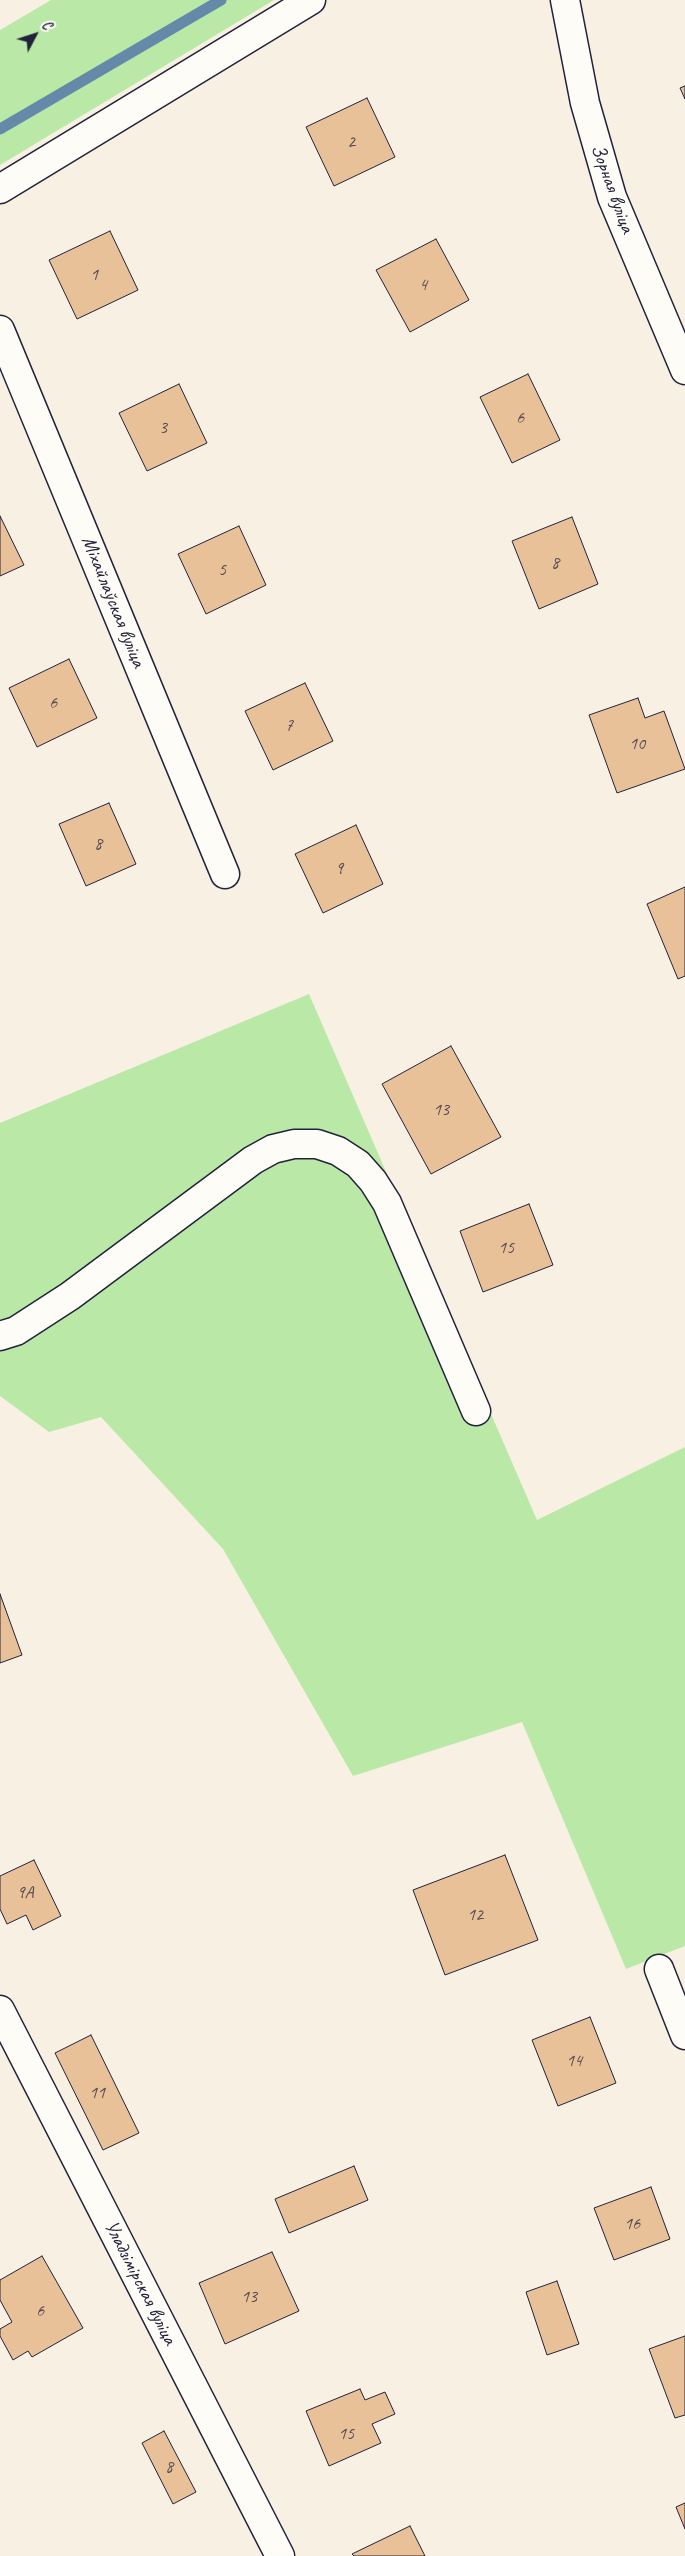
<!DOCTYPE html>
<html>
<head>
<meta charset="utf-8">
<style>
  body { margin:0 }
  #map { position:relative; width:685px; height:2556px; overflow:hidden; background:#f9f0e4; font-family:Caveat,sans-serif }
  canvas { display:block }
  .north { position:absolute; left:10px; top:10px; width:50px; height:50px; -webkit-text-stroke:4px #fdfcf7; paint-order:stroke; rotate:50deg; font-size:14px; font-weight:700; line-height:20px; text-align:center; color:#22223b }
  .north::after { content:''; display:block; margin:auto; width:18px; height:22px; background:#22223b; clip-path:polygon(50% 0,100% 100%,50% 72%,0 100%) }
</style>
</head>
<body>
<div id="map">
<canvas width="685" height="2556"></canvas>
<div class="north">С</div>
</div>
<script>
const g = document.querySelector('canvas').getContext('2d');
g.lineJoin = 'round';
function paint(path, color) { g.fillStyle = color; g.fill(path, 'evenodd'); }
const toPath = rows => new Path2D(rows.map(r => 'M' + r).join(''));
function strokePath(path, color, width, dash) { g.strokeStyle = color; g.lineWidth = width; g.lineCap = dash ? 'butt' : 'round'; g.setLineDash(dash || []); g.stroke(path); }
function drawText(font, color, halo, rows, align = 'center') {
  g.font = font + ' Caveat,sans-serif'; g.lineWidth = 5; g.setLineDash([]); g.textBaseline = 'middle'; g.strokeStyle = halo; g.fillStyle = color; for (const [text, x, y, turn = 0] of rows) {
    g.save(); g.translate(x, y); g.rotate((+turn || 0) * Math.PI / 180); g.textAlign = isNaN(turn) ? turn : align; if (halo) g.strokeText(text, 0, 0); g.fillText(text, 0, 0); g.restore();
  }
}
paint(toPath([
  [51,0,274,0,0,165,0,30],
  [309,994,537,1520,685,1447,685,1946,626,1969,522,1722,353,1776,223,1549,101,1417,49,1432,0,1396,0,1123]
]), '#bae9a7');
strokePath(toPath([
  [0,129,221,0]
]), '#6589a9', 11);
const building = toPath([
  [685,86,685,99,680,88,685,86],
  [367,98,395,157,334,186,306,127,367,98],
  [110,231,138,290,77,319,49,260,110,231],
  [436,239,469,300,410,332,376,270,436,239],
  [528,374,560,440,512,463,480,397,528,374],
  [179,384,207,443,147,471,119,413,179,384],
  [0,516,24,565,0,576,0,516],
  [572,517,598,584,539,609,512,541,572,517],
  [239,526,266,585,206,614,178,554,239,526],
  [69,659,97,718,37,747,9,688,69,659],
  [305,683,333,741,273,770,245,711,305,683],
  [638,698,645,718,664,711,685,769,617,793,589,715,638,698],
  [109,803,136,864,86,886,59,824,109,803],
  [356,825,383,884,323,913,295,854,356,825],
  [685,887,685,976,678,979,647,904,685,887],
  [451,1046,501,1137,431,1174,382,1084,451,1046],
  [529,1204,553,1265,483,1292,460,1231,529,1204],
  [0,1594,22,1655,0,1663,0,1594],
  [505,1855,538,1940,445,1975,413,1890,505,1855],
  [34,1860,61,1916,33,1930,26,1915,7,1924,0,1909,0,1876,34,1860],
  [590,2017,616,2083,558,2106,532,2040,590,2017],
  [91,2035,139,2133,103,2150,55,2053,91,2035],
  [354,2166,368,2200,289,2233,275,2199,354,2166],
  [651,2187,670,2239,614,2260,594,2208,651,2187],
  [272,2252,299,2311,225,2344,199,2283,272,2252],
  [42,2256,83,2328,32,2357,28,2351,13,2360,0,2336,0,2329,12,2322,0,2300,0,2280,42,2256],
  [557,2281,579,2344,547,2355,526,2292,557,2281],
  [685,2336,685,2415,675,2418,649,2349,685,2336],
  [360,2389,365,2400,385,2392,395,2414,372,2424,381,2443,329,2466,306,2411,360,2389],
  [164,2431,196,2492,173,2504,142,2443,164,2431],
  [685,2503,685,2529,676,2507,685,2503],
  [410,2526,425,2556,354,2556,352,2554,410,2526]
]);
paint(building, '#e9c199');
strokePath(building, '#22223b', 1);
const minor = toPath([
  [565,0,585,103,612,197,685,370],
  [0,189,311,0],
  [0,330,225,874],
  [0,1336,16,1331,70,1296,253,1160,273,1149,294,1144,317,1144,338,1151,358,1164,373,1181,387,1203,476,1411],
  [659,1969,685,2035],
  [0,2010,280,2556]
]);
strokePath(minor, '#22223b', 31);
strokePath(minor, '#fdfcf7', 28);
drawText('18px', '#544a52', null, [
  ["2",351,142],
  ["1",94,275],
  ["4",423,285],
  ["6",520,418],
  ["3",163,428],
  ["8",555,563],
  ["5",222,570],
  ["6",53,703],
  ["7",289,726],
  ["10",637,744],
  ["8",98,844],
  ["9",339,869],
  ["13",441,1110],
  ["15",506,1248],
  ["9А",25,1893],
  ["12",475,1915],
  ["14",574,2061],
  ["11",97,2093],
  ["16",632,2224],
  ["13",249,2297],
  ["6",40,2311],
  ["15",346,2434],
  ["8",169,2467]
]);
drawText('20px', '#22223b', '#fdfcf7', [
  ["Зорная вуліца",612,189,70],
  ["Міхайлаўская вуліца",113,602,68],
  ["Уладзімірская вуліца",140,2283,63]
]);
</script>
</body>
</html>
